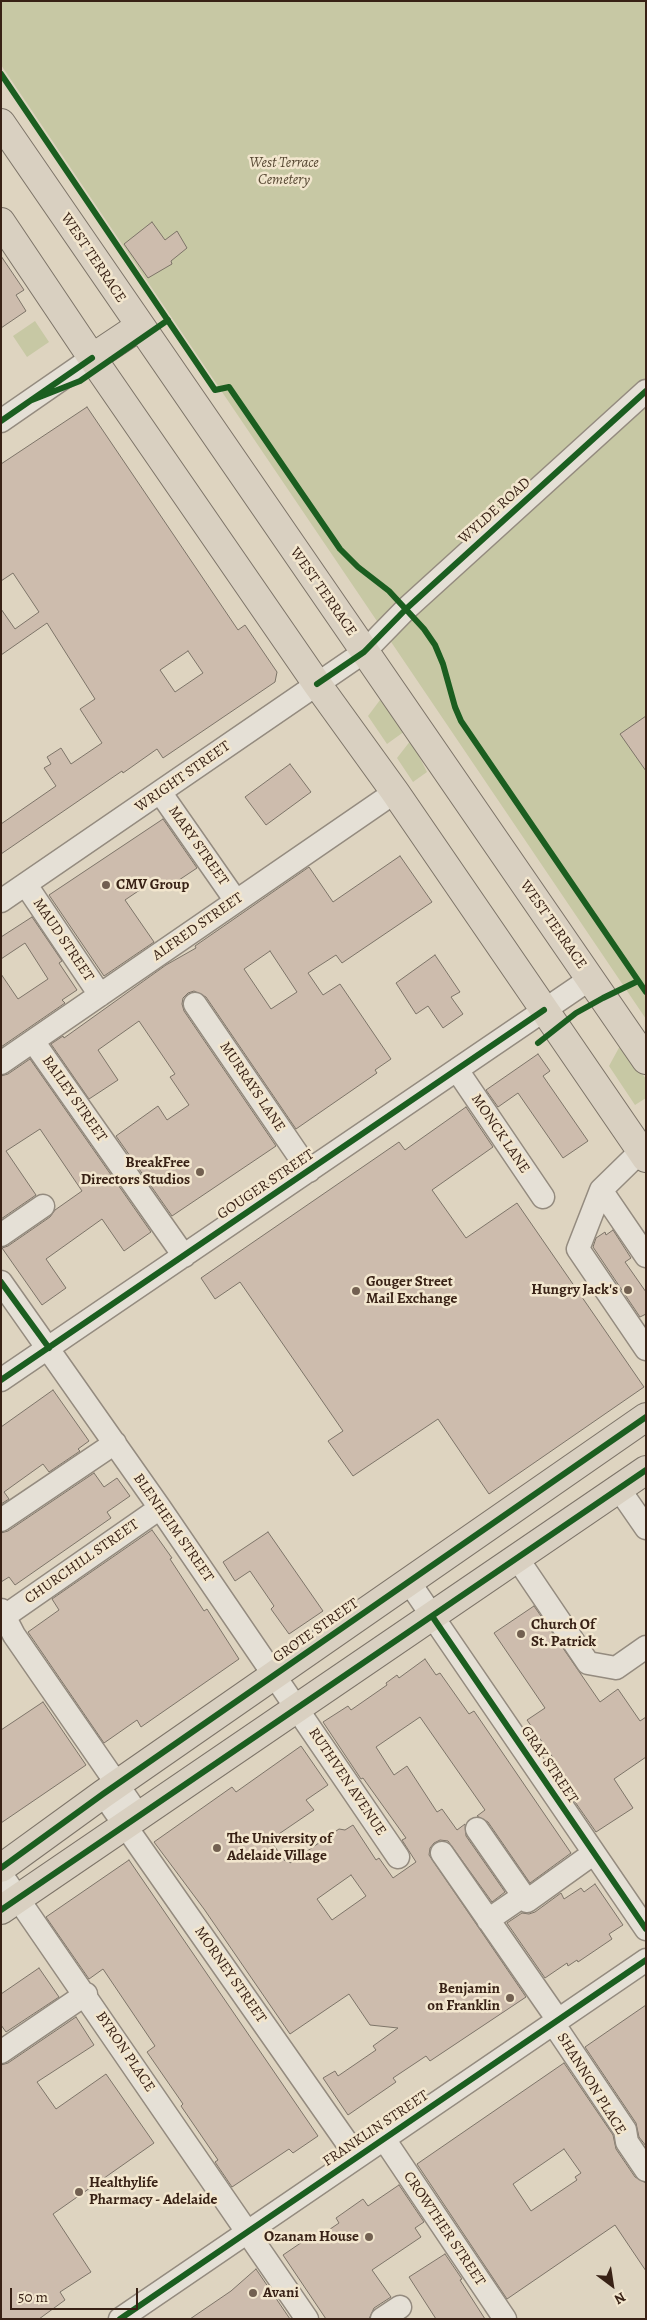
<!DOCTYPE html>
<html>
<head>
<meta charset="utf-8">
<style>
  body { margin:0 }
  #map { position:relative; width:647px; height:2320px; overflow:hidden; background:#ded4c0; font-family:Alegreya,serif }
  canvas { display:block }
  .frame { position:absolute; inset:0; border:2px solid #382115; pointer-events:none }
  .north { position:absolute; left:587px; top:2260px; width:50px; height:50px; -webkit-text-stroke:4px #f2e6ce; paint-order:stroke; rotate:149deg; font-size:14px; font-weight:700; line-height:20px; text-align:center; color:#382115 }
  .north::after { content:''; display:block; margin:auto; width:18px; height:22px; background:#382115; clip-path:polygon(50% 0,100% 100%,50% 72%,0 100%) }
  .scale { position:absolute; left:10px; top:2288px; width:128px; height:22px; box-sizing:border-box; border:2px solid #382115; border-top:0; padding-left:6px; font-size:15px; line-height:18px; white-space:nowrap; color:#382115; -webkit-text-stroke:4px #f2e6ce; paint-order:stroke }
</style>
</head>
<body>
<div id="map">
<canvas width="647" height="2320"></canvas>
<div class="frame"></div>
<div class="north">N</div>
<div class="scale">50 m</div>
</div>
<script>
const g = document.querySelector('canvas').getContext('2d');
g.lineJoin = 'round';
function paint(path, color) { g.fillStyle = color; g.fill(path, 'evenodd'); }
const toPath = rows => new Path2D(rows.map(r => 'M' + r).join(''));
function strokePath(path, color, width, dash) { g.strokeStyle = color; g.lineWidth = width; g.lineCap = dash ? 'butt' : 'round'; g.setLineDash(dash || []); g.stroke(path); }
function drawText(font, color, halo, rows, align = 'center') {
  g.font = font + ' Alegreya,serif'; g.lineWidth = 5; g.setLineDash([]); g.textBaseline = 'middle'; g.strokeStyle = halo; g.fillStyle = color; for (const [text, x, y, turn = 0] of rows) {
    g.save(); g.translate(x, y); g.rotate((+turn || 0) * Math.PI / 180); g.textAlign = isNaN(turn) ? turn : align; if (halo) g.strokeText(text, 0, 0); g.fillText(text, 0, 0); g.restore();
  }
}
paint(toPath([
  [1,1,646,1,646,1019,1,65],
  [35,321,49,342,27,357,13,336],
  [380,700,388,708,405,731,387,744,368,716],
  [411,740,427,772,413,782,397,758],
  [621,1044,646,1079,646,1098,635,1105,609,1066]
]), '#c7c8a4');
const building = toPath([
  [152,222,165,240,177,231,187,248,171,261,172,264,148,278,124,244,152,222],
  [1,256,24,290,16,295,26,311,1,328,1,256],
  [87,407,238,630,245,625,277,672,275,682,163,758,157,749,123,773,122,771,1,854,1,824,56,786,44,768,51,764,47,757,61,748,71,764,102,743,80,709,95,699,47,623,1,655,1,609,15,629,39,612,13,573,1,581,1,464,87,407],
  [188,651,203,673,175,692,160,670,188,651],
  [646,716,646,771,620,734,646,716],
  [290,764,311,792,266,825,245,797,290,764],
  [163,819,197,868,164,890,156,879,125,900,154,942,104,976,49,895,163,819],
  [400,856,432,902,342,963,336,955,308,973,323,995,340,984,391,1059,375,1070,377,1073,296,1129,206,997,194,991,188,993,183,998,182,1004,184,1011,276,1146,172,1216,116,1136,158,1106,167,1120,189,1105,170,1077,175,1074,139,1021,98,1050,118,1080,89,1099,51,1044,63,1036,64,1038,166,965,196,948,195,946,309,867,333,902,400,856],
  [270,951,297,992,271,1009,244,969,270,951],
  [32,917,62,961,59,963,77,990,62,1000,65,1003,1,1047,1,974,18,999,48,979,25,943,1,959,1,937,32,917],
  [435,955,460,992,451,997,463,1014,443,1028,428,1006,416,1014,396,983,435,955],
  [538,1054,550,1071,543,1076,588,1141,563,1158,518,1093,498,1107,486,1090,538,1054],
  [30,1059,151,1232,124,1251,102,1219,46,1259,66,1288,42,1305,2,1248,8,1246,50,1217,55,1210,82,1191,40,1129,6,1151,36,1195,1,1219,1,1076,8,1074,30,1059],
  [466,1107,493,1147,432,1190,466,1238,517,1203,644,1387,489,1494,438,1419,353,1476,328,1441,343,1431,240,1282,215,1299,201,1278,399,1142,405,1150,466,1107],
  [613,1230,631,1258,625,1262,646,1292,646,1314,640,1317,593,1247,596,1238,605,1232,606,1235,613,1230],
  [53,1390,89,1441,78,1449,80,1451,49,1472,43,1464,4,1492,9,1499,1,1504,1,1427,53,1390],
  [94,1473,104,1487,117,1478,130,1496,107,1512,111,1518,15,1585,9,1577,1,1582,1,1533,8,1531,94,1473],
  [152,1530,172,1558,170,1559,204,1611,207,1609,239,1659,141,1727,137,1720,104,1743,28,1632,59,1610,52,1599,152,1530],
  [268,1532,323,1611,289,1634,271,1609,274,1606,250,1571,235,1581,223,1562,268,1532],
  [534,1606,600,1702,618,1689,640,1721,646,1717,646,1757,614,1779,633,1808,596,1832,557,1776,563,1772,527,1720,545,1708,494,1633,534,1606],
  [425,1659,436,1675,440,1673,469,1714,474,1711,571,1853,530,1883,488,1822,477,1816,485,1810,420,1717,376,1747,394,1775,407,1766,437,1812,442,1809,457,1830,465,1824,466,1836,505,1892,492,1902,448,1841,440,1840,434,1843,430,1848,429,1855,526,1997,430,2061,426,2056,393,2078,396,2082,348,2115,323,2078,335,2071,338,2076,376,2050,373,2046,398,2028,370,2025,349,1994,290,2034,204,1909,154,1842,232,1787,236,1792,301,1746,328,1785,306,1800,314,1810,270,1840,285,1861,288,1859,290,1863,339,1829,345,1830,353,1825,376,1860,379,1858,393,1878,416,1862,402,1840,406,1838,363,1778,361,1779,323,1722,348,1706,351,1710,387,1685,386,1683,397,1675,399,1678,425,1659],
  [351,1875,366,1896,332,1920,317,1899,351,1875],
  [43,1702,86,1765,1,1823,1,1730,43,1702],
  [129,1860,318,2136,293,2153,289,2149,232,2187,215,2162,218,2160,181,2106,183,2104,147,2052,155,2046,103,1969,89,1979,46,1917,129,1860],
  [595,1884,623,1925,609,1934,612,1939,578,1962,577,1960,568,1966,567,1963,545,1978,507,1923,522,1913,529,1914,535,1912,561,1893,564,1899,581,1888,584,1892,595,1884],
  [39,1968,59,1997,6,2032,1,2025,1,1994,39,1968],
  [646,2005,646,2146,639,2137,636,2123,585,2047,646,2005],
  [76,2017,94,2045,37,2082,56,2109,106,2074,154,2143,53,2214,91,2272,60,2292,65,2300,39,2319,1,2319,1,2065,8,2063,76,2017],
  [564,2063,613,2135,616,2149,635,2177,646,2183,646,2271,615,2225,507,2299,417,2164,564,2063],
  [564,2149,581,2173,575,2177,577,2180,531,2211,513,2184,564,2149],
  [399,2185,424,2222,415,2228,421,2237,372,2270,391,2297,374,2308,369,2319,326,2319,283,2255,308,2238,311,2242,339,2223,336,2218,363,2199,368,2206,399,2185],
  [445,2254,462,2279,460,2280,485,2319,436,2319,409,2277,445,2254],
  [256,2269,290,2319,190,2319,231,2291,256,2269]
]);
paint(building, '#cdbcad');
strokePath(building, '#7d7468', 1);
const minor = toPath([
  [1,421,92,358],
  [160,792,236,901],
  [26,885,100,995],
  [1,901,364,652,406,609,646,391],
  [195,1004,309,1171],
  [33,1041,184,1256],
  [1,1063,395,792],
  [457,1070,543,1197],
  [641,1151,601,1190,578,1249,646,1349],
  [601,1190,646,1256],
  [1,1235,43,1206],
  [1,1282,160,1508,398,1857],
  [1,1380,590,979],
  [619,1489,646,1528],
  [1,1520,115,1443],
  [517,1558,588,1663,616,1668,646,1647],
  [409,1582,646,1929],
  [1,1610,14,1635,139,1816],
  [5,1616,160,1508],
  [103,1794,357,2157],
  [477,1829,527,1901,594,1853],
  [442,1853,558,2020],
  [1,1874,307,2319],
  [488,1920,523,1896],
  [553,2023,625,2130,627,2142,646,2170],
  [1,2052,86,1994],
  [384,2139,505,2319],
  [120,2319,646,1960],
  [382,2319,400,2307]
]);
const major = toPath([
  [1,123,646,1060],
  [1,222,99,368,317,684,395,792,646,1158],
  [92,358,140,326],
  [1,1868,103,1794,646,1417],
  [1,1910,646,1470]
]);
strokePath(minor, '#948b7f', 25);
strokePath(major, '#7d7468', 30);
strokePath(minor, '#e5e0d6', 22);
strokePath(major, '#d9d0c1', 28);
strokePath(toPath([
  [1,74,215,390,229,387,340,549,358,567,389,591,424,629,435,645,443,664,455,707,461,721,646,992],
  [32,400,80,381,168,320],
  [1,421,92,358],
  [317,684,364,652,406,609,646,391],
  [538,1043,576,1013,603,998,638,981],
  [1,1282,49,1348],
  [1,1380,544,1010],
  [432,1616,646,1929],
  [1,1868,103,1794,646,1417],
  [1,1910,646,1470],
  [120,2319,646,1960]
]), '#1b5e20', 6);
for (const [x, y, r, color] of [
  [106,885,5,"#726051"],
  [200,1172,5,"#726051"],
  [628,1290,5,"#726051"],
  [356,1291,5,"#726051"],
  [521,1634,5,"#726051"],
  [217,1848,5,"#726051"],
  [510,1998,5,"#726051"],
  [79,2192,5,"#726051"],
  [369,2237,5,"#726051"],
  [253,2293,5,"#726051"]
]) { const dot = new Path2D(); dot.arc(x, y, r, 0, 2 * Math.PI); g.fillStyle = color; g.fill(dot); strokePath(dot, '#f2e6ce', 2); }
drawText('italic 15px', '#574833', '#f2e6ce', [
  ["West Terrace",284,163],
  ["Cemetery",284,180]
]);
drawText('15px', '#382115', '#f2e6ce', [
  ["WEST TERRACE",93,258,56],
  ["WYLDE ROAD",495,511,-42],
  ["WEST TERRACE",323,592,55],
  ["WRIGHT STREET",183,777,-35],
  ["MARY STREET",198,846,55],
  ["WEST TERRACE",553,925,55],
  ["ALFRED STREET",198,927,-35],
  ["MAUD STREET",63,940,56],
  ["MURRAYS LANE",252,1087,56],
  ["BAILEY STREET",74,1099,55],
  ["MONCK LANE",500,1134,56],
  ["GOUGER STREET",266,1185,-34],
  ["BLENHEIM STREET",173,1528,55],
  ["CHURCHILL STREET",82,1562,-35],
  ["GROTE STREET",316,1631,-35],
  ["GRAY STREET",549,1765,56],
  ["RUTHVEN AVENUE",347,1782,56],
  ["MORNEY STREET",230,1975,55],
  ["BYRON PLACE",125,2052,56],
  ["SHANNON PLACE",591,2084,58],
  ["FRANKLIN STREET",376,2129,-34],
  ["CROWTHER STREET",444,2229,56]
]);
drawText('bold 15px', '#382115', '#f2e6ce', [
  ["CMV Group",116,885],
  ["BreakFree",190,1163,"right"],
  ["Directors Studios",190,1180,"right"],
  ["Gouger Street",366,1282],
  ["Mail Exchange",366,1299],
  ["Hungry Jack's",618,1290,"right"],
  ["Church Of",531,1625],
  ["St. Patrick",531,1642],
  ["The University of",227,1839],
  ["Adelaide Village",227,1856],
  ["Benjamin",500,1989,"right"],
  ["on Franklin",500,2006,"right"],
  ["Healthylife",89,2183],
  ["Pharmacy - Adelaide",89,2200],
  ["Ozanam House",359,2237,"right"],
  ["Avani",263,2293]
], 'left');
</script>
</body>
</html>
